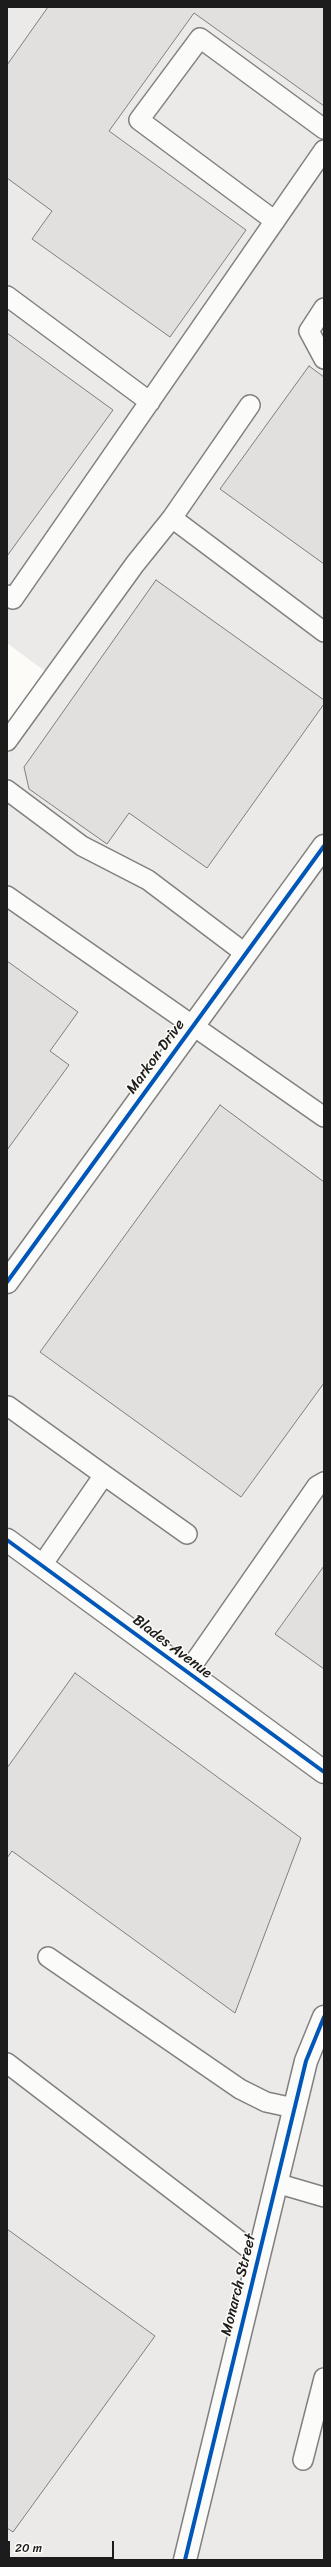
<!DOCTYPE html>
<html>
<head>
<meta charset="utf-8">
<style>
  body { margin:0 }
  #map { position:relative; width:331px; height:2567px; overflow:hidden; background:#fcfbf8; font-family:Sriracha,sans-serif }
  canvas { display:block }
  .frame { position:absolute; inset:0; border:8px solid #1c1c1c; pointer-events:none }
  .scale { position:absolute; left:8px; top:2541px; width:106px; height:18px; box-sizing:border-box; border:2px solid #1c1c1c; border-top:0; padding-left:5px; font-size:12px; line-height:14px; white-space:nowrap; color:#1c1c1c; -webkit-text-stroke:3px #fdfcf7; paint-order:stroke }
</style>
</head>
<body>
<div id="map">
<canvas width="331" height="2567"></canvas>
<div class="frame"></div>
<div class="scale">20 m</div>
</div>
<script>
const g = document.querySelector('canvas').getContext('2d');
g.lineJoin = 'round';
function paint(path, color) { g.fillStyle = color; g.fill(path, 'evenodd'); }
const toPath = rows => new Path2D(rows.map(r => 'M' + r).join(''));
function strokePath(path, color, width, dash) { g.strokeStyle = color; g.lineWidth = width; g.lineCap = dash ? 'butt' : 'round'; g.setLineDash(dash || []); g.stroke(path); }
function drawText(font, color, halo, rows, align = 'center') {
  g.font = font + ' Sriracha,sans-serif'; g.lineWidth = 3; g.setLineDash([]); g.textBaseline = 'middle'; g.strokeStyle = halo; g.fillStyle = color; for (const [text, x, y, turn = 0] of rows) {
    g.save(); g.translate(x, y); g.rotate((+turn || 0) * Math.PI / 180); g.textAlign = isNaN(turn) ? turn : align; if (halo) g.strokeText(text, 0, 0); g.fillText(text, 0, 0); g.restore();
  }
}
paint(toPath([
  [7,7,324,7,324,2560,7,2560,7,755,58,681,7,643]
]), '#ebeae8');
const building = toPath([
  [48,7,324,7,324,106,194,13,109,131,246,230,170,337,32,239,52,211,7,178,7,65,48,7],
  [7,333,113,410,7,556,7,333],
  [309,366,324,377,324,564,220,489,309,366],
  [156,580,324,700,324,704,207,868,129,813,107,844,29,789,24,767,156,580],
  [7,961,78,1012,50,1051,69,1065,7,1150,7,961],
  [220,1105,324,1182,324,1383,241,1497,40,1352,220,1105],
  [324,1566,324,1669,275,1634,324,1566],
  [75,1673,301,1838,235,2013,12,1851,7,1858,7,1768,75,1673],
  [7,2229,155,2336,13,2532,7,2528,7,2229]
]);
paint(building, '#e1e0de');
strokePath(building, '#81807f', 1);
const service = toPath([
  [275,221,139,120,200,38,324,129],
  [7,296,150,402],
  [324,308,309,331,324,359],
  [250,405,172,518,324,632],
  [7,595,13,599,324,150],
  [7,741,135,564,172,518],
  [7,790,82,846,148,880,246,954],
  [7,896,324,1117],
  [8,1406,104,1475],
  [42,1565,104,1475,187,1534],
  [187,1673,317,1486,324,1482],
  [48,1957,240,2089,266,2102,294,2108],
  [7,2063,259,2256],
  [276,2183,324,2197],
  [303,2460,324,2378]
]);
const minor = toPath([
  [7,1282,324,846],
  [7,1540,324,1772],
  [185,2560,306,2061,324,2017]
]);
strokePath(service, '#81807f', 22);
strokePath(minor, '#81807f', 25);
strokePath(service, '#fbfbf9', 19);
strokePath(minor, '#fbfbf9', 22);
strokePath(toPath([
  [7,1282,324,846],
  [7,1540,324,1772],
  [185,2560,306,2061,324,2017]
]), '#0057b8', 4);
drawText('15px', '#1c1c1c', '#fdfcf7', [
  ["Markon Drive",156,1057,-54],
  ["Blades Avenue",172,1647,37],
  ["Monarch Street",239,2285,-76]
]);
</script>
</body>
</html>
